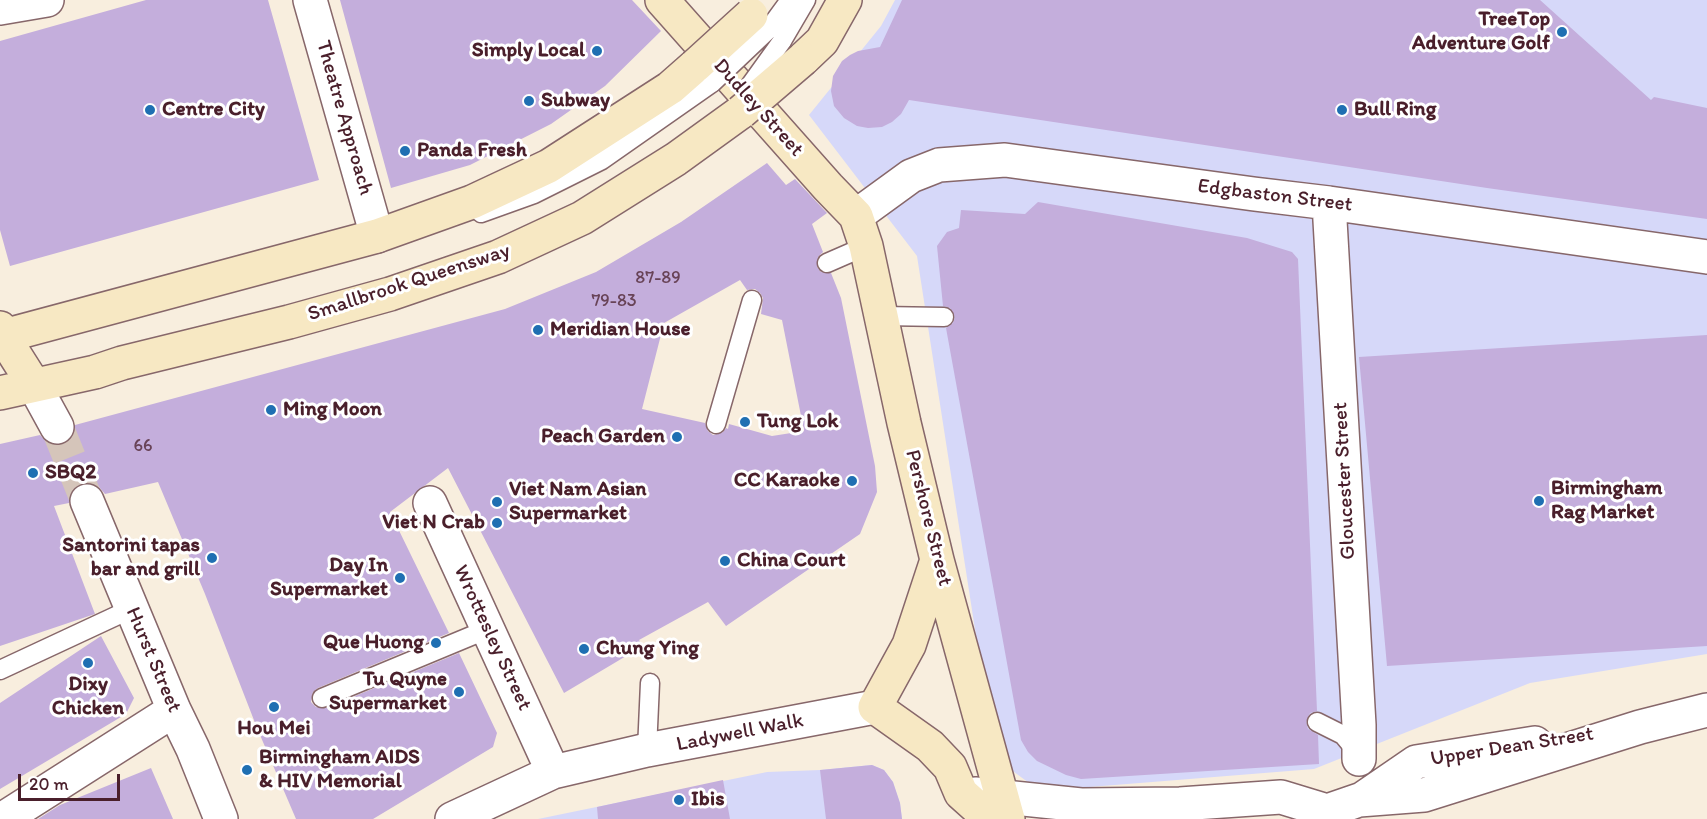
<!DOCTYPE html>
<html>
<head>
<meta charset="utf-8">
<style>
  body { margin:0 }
  #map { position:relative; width:1707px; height:819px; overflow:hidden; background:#f8eede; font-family:Itim,sans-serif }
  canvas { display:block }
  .scale { position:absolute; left:18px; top:774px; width:102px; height:27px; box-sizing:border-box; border:3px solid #4a1f2b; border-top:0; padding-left:8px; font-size:18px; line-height:21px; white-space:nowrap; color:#4a1f2b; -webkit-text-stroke:4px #fff; paint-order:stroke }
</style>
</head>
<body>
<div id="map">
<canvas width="1707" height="819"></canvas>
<div class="scale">20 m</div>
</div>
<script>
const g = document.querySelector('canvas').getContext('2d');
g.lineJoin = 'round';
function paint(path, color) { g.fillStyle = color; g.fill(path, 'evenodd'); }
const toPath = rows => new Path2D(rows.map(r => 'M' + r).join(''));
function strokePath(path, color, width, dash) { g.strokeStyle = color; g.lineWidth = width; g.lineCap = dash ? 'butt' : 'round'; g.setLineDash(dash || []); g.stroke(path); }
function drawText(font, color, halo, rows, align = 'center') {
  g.font = font + ' Itim,sans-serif'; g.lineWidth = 6; g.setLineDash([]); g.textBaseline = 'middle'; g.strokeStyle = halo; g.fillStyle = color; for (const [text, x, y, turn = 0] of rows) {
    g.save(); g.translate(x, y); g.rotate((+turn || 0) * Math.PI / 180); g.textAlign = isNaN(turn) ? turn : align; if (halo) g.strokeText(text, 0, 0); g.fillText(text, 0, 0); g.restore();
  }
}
paint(toPath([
  [895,0,1707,0,1707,654,1530,683,1314,769,1040,791,995,758,917,256,809,115,881,26],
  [872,765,884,770,893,782,900,803,902,819,538,819,767,772,820,770]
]), '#d6d8f9');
paint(toPath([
  [146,0,268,0,319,180,10,266,0,230,0,41],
  [340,0,632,0,661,31,605,86,551,124,470,165,391,188],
  [902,0,1540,0,1651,100,1654,97,1707,108,1707,219,1487,188,909,100,901,114,892,122,882,127,868,128,857,126,844,118,834,106,831,91,833,76,842,61,850,55,858,51,880,47],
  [767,163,786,185,795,179,827,213,812,224,823,252,818,257,817,267,821,272,831,273,841,298,875,466,877,492,860,534,726,626,708,602,639,640,643,646,564,693,448,468,390,512,449,633,318,688,313,692,311,702,316,707,326,708,459,653,497,733,493,747,373,819,296,819,257,728,205,594,158,482,105,494,98,486,89,482,80,484,72,490,69,503,54,506,95,614,0,646,0,444,40,435,48,443,57,446,65,444,73,436,75,425,505,309,596,272,681,222],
  [740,280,747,290,755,289,760,293,763,298,761,314,782,320,804,431,772,436,729,424,728,429,726,428,723,432,713,435,708,431,705,423,642,409,664,323],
  [1038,202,1247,238,1292,252,1298,259,1317,711,1310,713,1306,722,1308,729,1318,735,1319,764,1081,779,1066,775,1037,761,1028,752,1021,740,946,328,953,323,955,317,950,308,943,306,937,246,947,232,959,228,961,210,1025,214],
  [1707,335,1707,646,1387,666,1359,357],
  [101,636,134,698,126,714,0,789,0,703],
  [872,765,884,770,893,782,900,803,902,819,826,819,820,770],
  [151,768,173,819,38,819,60,805],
  [723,780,730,819,598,819,597,807]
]), '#c4aedc');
strokePath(toPath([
  [57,427,87,501]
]), '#d5c5ba', 33, [33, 16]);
const lane = toPath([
  [768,30,790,0],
  [782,41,806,0],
  [481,213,534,194,602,160,712,83],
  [827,263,866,246],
  [881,316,944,317],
  [716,424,752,300],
  [0,670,131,609],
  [322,698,488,629],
  [1317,722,1343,735,1358,753],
  [647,750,650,683]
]);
const street = toPath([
  [310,0,377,236],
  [0,8,47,0],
  [1329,203,1359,725,1359,759],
  [856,216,911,176,939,165,1005,160,1254,194,1329,203,1707,257],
  [34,385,57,427],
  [87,501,174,710,193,749,221,819],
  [430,503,553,772],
  [975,794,1081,805,1180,804,1281,797,1327,811],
  [1362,799,1416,762,1535,743],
  [3,819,174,710],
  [452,819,553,772,647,750,875,707],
  [1318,819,1327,811,1359,800,1424,795,1640,727,1707,710]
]);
const secondary = toPath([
  [662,0,828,187,856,216,866,246,904,423,937,560,1008,819],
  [803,59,822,41,845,0],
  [0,328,3,336,34,385],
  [0,337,377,236,472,202,549,166,670,88,695,66],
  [0,393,95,372,122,363,289,322,390,294,498,257,582,218,676,159,741,112],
  [937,560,909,645,875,707,930,746,950,767,961,793,990,819]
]);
strokePath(lane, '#87676a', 21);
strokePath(street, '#87676a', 36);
strokePath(secondary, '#87676a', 36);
strokePath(lane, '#fff', 18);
strokePath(street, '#fff', 33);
strokePath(secondary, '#f7e8c3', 33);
const laneBridge = toPath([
  [712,83,768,30],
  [746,91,782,41]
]);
const secondaryBridge = toPath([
  [695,66,751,15],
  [741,112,803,59]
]);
strokePath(laneBridge, '#87676a', 21, []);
strokePath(secondaryBridge, '#87676a', 36, []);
strokePath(laneBridge, '#fff', 18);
strokePath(secondaryBridge, '#f7e8c3', 33);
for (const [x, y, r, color] of [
  [1562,32,6,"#1f6fb2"],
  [597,51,6,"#1f6fb2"],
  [529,101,6,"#1f6fb2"],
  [150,110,6,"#1f6fb2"],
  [1342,110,6,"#1f6fb2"],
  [405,151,6,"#1f6fb2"],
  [538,330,6,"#1f6fb2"],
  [271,410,6,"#1f6fb2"],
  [745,422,6,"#1f6fb2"],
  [677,437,6,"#1f6fb2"],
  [33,473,6,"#1f6fb2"],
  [852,481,6,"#1f6fb2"],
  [1539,501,6,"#1f6fb2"],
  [497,502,6,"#1f6fb2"],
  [497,523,6,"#1f6fb2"],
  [212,558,6,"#1f6fb2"],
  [725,561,6,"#1f6fb2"],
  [400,578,6,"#1f6fb2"],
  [436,643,6,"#1f6fb2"],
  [584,649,6,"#1f6fb2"],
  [88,663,6,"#1f6fb2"],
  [459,692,6,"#1f6fb2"],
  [274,707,6,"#1f6fb2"],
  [247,770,6,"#1f6fb2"],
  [679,800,6,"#1f6fb2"]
]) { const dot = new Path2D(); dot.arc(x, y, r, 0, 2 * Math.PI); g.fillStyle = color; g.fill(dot); strokePath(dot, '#fff', 2); }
drawText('18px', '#684357', null, [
  ["87-89",658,278],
  ["79-83",614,301],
  ["66",143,446]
]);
drawText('bold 21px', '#4a1f2b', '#fff', [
  ["TreeTop",1550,20,"right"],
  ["Adventure Golf",1550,44,"right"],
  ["Simply Local",585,51,"right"],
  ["Subway",541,101],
  ["Centre City",162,110],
  ["Bull Ring",1354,110],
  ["Panda Fresh",417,151],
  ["Meridian House",550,330],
  ["Ming Moon",283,410],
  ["Tung Lok",757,422],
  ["Peach Garden",665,437,"right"],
  ["SBQ2",45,473],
  ["CC Karaoke",840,481,"right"],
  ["Birmingham",1551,489],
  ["Rag Market",1551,513],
  ["Viet Nam Asian",509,490],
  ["Supermarket",509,514],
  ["Viet N Crab",485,523,"right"],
  ["Santorini tapas",200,546,"right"],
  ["bar and grill",200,570,"right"],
  ["China Court",737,561],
  ["Day In",388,566,"right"],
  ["Supermarket",388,590,"right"],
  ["Que Huong",424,643,"right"],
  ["Chung Ying",596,649],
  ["Tu Quyne",447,680,"right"],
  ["Supermarket",447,704,"right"],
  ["Dixy",88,685,"center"],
  ["Chicken",88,709,"center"],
  ["Hou Mei",274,729,"center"],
  ["Birmingham AIDS",259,758],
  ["& HIV Memorial",259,782],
  ["Ibis",691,800]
], 'left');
drawText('21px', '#4a1f2b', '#fff', [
  ["Dudley Street",758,108,48],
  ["Theatre Approach",344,118,74],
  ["Edgbaston Street",1275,196,7],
  ["Smallbrook Queensway",409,283,-18],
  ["Gloucester Street",1345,481,-93],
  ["Pershore Street",928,518,76],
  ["Wrottesley Street",492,638,65],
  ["Hurst Street",153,660,67],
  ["Ladywell Walk",740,733,-11],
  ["Upper Dean Street",1512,747,-9]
]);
</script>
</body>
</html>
